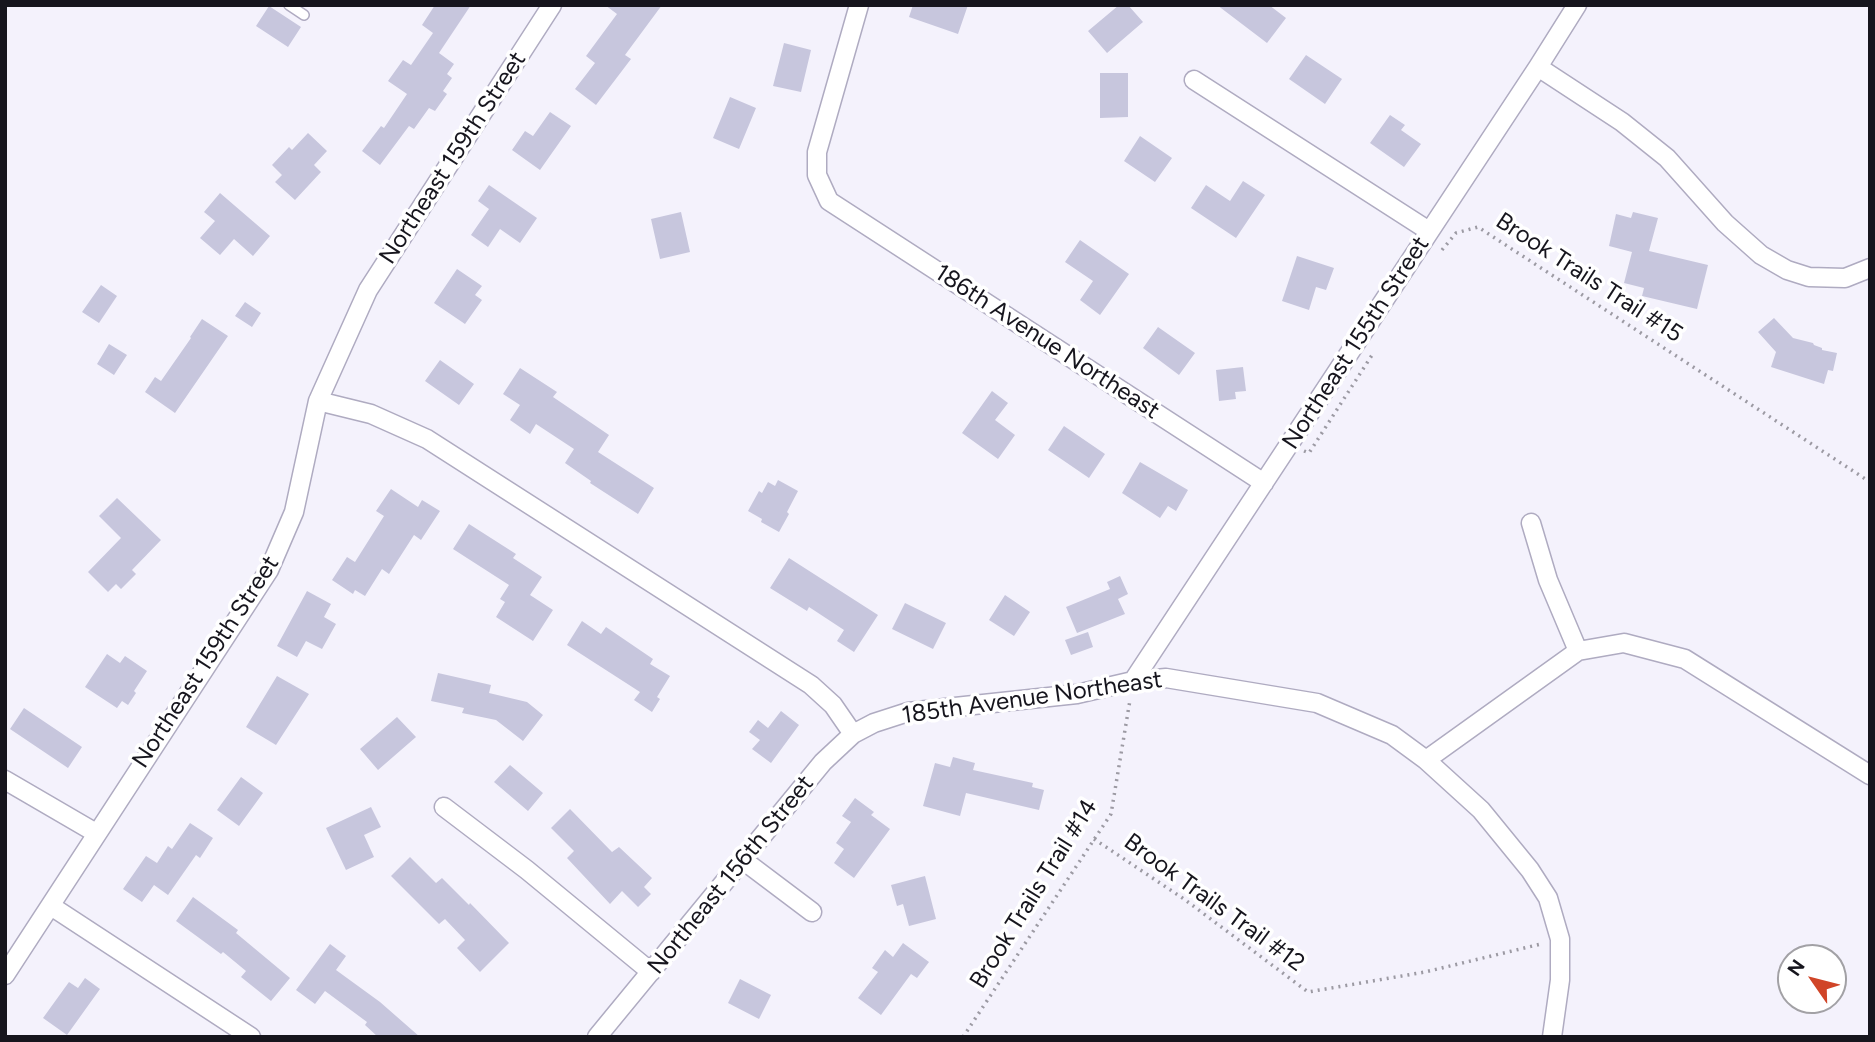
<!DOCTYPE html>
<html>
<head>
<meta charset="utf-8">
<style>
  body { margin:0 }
  #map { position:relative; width:1875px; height:1042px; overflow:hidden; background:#f4f2fc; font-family:Figtree,sans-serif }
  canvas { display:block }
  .frame { position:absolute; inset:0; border:7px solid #16151d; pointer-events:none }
  .north { position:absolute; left:1777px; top:944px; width:70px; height:70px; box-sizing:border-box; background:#fff; border:2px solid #a2a1a5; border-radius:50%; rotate:305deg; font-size:19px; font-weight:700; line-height:28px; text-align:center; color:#16151d }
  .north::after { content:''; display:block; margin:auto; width:24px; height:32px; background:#d04528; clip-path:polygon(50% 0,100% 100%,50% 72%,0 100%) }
</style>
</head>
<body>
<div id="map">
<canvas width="1875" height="1042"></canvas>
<div class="frame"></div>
<div class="north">N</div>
</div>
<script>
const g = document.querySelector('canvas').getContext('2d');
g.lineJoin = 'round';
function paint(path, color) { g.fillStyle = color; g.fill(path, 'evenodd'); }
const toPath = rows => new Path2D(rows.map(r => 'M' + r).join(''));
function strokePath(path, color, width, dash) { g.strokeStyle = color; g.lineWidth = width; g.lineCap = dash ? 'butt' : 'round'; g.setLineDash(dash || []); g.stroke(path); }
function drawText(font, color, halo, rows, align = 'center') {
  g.font = font + ' Figtree,sans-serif'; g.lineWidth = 7; g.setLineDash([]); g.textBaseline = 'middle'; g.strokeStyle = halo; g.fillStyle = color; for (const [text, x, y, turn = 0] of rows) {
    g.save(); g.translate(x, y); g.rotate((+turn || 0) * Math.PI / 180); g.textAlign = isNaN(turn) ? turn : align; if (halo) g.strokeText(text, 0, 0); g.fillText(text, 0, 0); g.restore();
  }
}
paint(toPath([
  [435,5,471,5,439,53,454,64,447,74,452,78,443,91,447,94,435,111,429,108,414,129,409,126,380,165,362,151,381,126,384,128,407,94,388,81,403,60,411,65,433,33,422,25],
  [605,5,662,5,625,55,631,59,596,105,575,89,595,63,586,56,617,14],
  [913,5,968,5,958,34,909,17],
  [1119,5,1128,5,1143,22,1107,53,1088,31],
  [1217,5,1269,5,1286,18,1267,43],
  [269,6,301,27,288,47,256,26],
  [784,43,811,50,801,92,773,86],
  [1306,55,1342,79,1325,104,1289,79],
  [1100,73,1128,73,1128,117,1100,118],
  [730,97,756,108,739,149,713,138],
  [550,112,571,126,540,170,512,150,525,131,533,136],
  [1390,115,1405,125,1401,130,1421,144,1404,167,1370,143],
  [308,133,327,151,314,165,321,172,295,200,275,182,282,175,272,165,289,147,292,150],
  [1140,136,1172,158,1155,182,1124,161],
  [1243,181,1265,195,1236,238,1191,208,1206,185,1230,201],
  [489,185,537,218,520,243,500,229,488,247,471,235,489,209,478,201],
  [220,193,270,236,253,256,234,239,220,255,200,238,215,221,204,212],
  [681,212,690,252,660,259,651,219],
  [1633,212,1658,218,1649,251,1708,265,1697,309,1642,296,1644,288,1624,283,1632,252,1609,246,1616,214,1631,218],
  [1080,240,1129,274,1100,315,1080,300,1093,281,1065,262],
  [1297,256,1334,268,1326,290,1316,287,1309,310,1282,301],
  [457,269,482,286,475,295,482,300,465,324,434,303],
  [101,285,117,296,99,323,82,312],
  [245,302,261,313,252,327,235,316],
  [1774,318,1793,338,1813,343,1814,345,1822,348,1822,350,1837,353,1833,371,1828,370,1824,384,1771,367,1776,352,1758,332],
  [202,319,228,336,175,413,145,392,155,377,161,381,191,338,190,337],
  [1158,327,1195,353,1179,375,1143,348],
  [109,344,127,355,114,375,97,364],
  [440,360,474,384,459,405,425,381],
  [1243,367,1246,391,1235,392,1236,399,1219,401,1216,370],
  [520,368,557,392,553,397,609,435,598,452,654,488,638,514,590,483,591,481,565,463,574,449,536,424,530,434,510,420,520,405,503,394],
  [992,391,1008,403,995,420,1015,435,998,459,962,433],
  [1064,426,1105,454,1089,478,1048,450],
  [1140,462,1188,490,1176,511,1168,506,1160,518,1122,493],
  [778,480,798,491,787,512,789,514,779,532,761,522,762,519,748,511,759,491,762,493,768,482,775,486],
  [391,489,418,507,422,500,440,511,421,540,414,535,389,574,382,569,365,596,355,590,353,594,332,580,347,557,355,562,384,516,376,511],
  [117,498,161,540,132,570,136,574,121,589,116,584,108,592,88,572,121,538,99,516],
  [469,524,516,554,513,558,542,577,530,595,553,610,533,641,496,617,505,602,500,599,509,585,453,549],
  [789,558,878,615,854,652,837,641,844,630,809,607,807,611,770,588],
  [1120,576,1128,594,1118,599,1125,614,1077,633,1066,607,1110,589,1107,582],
  [307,591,331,604,324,617,336,624,322,649,306,641,297,657,277,646],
  [1005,595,1030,612,1014,636,989,620],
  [905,603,946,623,933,649,892,629],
  [582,621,601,634,606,627,653,659,650,664,670,676,657,697,660,699,652,712,634,700,640,692,567,645],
  [1088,632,1093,647,1071,655,1065,640],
  [107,654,120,663,125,656,147,671,134,691,136,693,128,705,122,701,117,708,85,687],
  [438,673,491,685,489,693,527,702,543,715,523,741,496,720,462,713,464,708,431,701],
  [277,676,309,694,276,745,246,727],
  [24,708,82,747,68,768,10,729],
  [781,711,799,725,771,763,752,749,760,740,749,732,758,720,768,728],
  [397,717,416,737,378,770,360,749],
  [953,757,975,763,973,770,1033,783,1032,787,1044,790,1039,810,966,793,960,816,923,806,935,763,950,767],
  [510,765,543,793,528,811,494,782],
  [241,777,263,793,239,826,217,810],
  [855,798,874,812,871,815,890,829,854,878,834,863,844,849,836,843,851,822,842,816],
  [371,807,381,827,364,835,374,857,346,870,326,828],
  [570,809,612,852,619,847,652,878,644,887,651,894,638,907,622,891,610,904,567,858,574,851,551,828],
  [190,823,213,838,200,858,196,855,168,895,154,885,142,902,123,889,146,856,157,863,168,846,172,849],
  [410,857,436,883,442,878,469,905,470,903,509,943,480,972,457,948,465,940,445,919,439,924,391,876],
  [925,876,936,919,909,926,903,904,897,906,891,885],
  [193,897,238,930,236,933,290,978,271,1001,241,977,246,971,223,952,221,954,176,921],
  [903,943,929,962,917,978,911,974,881,1015,858,998,878,972,872,968,885,950,893,957],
  [330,944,346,956,336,970,380,1002,420,1037,378,1037,365,1025,367,1022,325,991,315,1004,296,990],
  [85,978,100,989,67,1035,43,1018,69,982,78,988],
  [740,979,771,995,759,1019,728,1003]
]), '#c7c6dd');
const lane = toPath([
  [289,5,304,15]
]);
const street = toPath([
  [859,5,817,152,817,175,829,201,1264,483],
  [1538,67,1622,122,1667,158,1725,223,1761,255,1787,270,1809,277,1845,278,1870,268],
  [1194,80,1429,231],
  [318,401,371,414,427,439,811,685,833,705,853,734],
  [1531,523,1548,580,1578,651],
  [1133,681,1538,67,1577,5],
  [1426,760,1578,651,1624,643,1685,659,1870,775],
  [5,780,96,833],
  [444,807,527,870,651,972],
  [743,860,812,912],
  [51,906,251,1037],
  [5,975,269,570,294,512,318,401,368,290,552,5],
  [597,1037,823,762,853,734,874,723,908,712,1077,694,1133,681,1166,678,1317,703,1392,735,1426,760,1481,810,1530,870,1548,898,1560,939,1560,980,1552,1037]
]);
strokePath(lane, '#afabc1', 12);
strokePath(street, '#afabc1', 21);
strokePath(toPath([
  [1442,250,1456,233,1478,227,1870,482],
  [1304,451,1309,453,1374,352],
  [1094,839,1184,899,1308,992,1425,972,1541,944],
  [963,1037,1111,814,1130,700]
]), '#9c9aa3', 3.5, [2, 5]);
strokePath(lane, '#fff', 9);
strokePath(street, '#fff', 18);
drawText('24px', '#16151d', '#fff', [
  ["Northeast 159th Street",453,158,-57],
  ["Brook Trails Trail #15",1589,278,33],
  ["186th Avenue Northeast",1047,342,33],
  ["Northeast 155th Street",1356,343,-57],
  ["Northeast 159th Street",206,662,-57],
  ["185th Avenue Northeast",1032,698,-8],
  ["Northeast 156th Street",731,875,-51],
  ["Brook Trails Trail #14",1034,894,-58],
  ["Brook Trails Trail #12",1214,903,36]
]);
</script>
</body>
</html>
